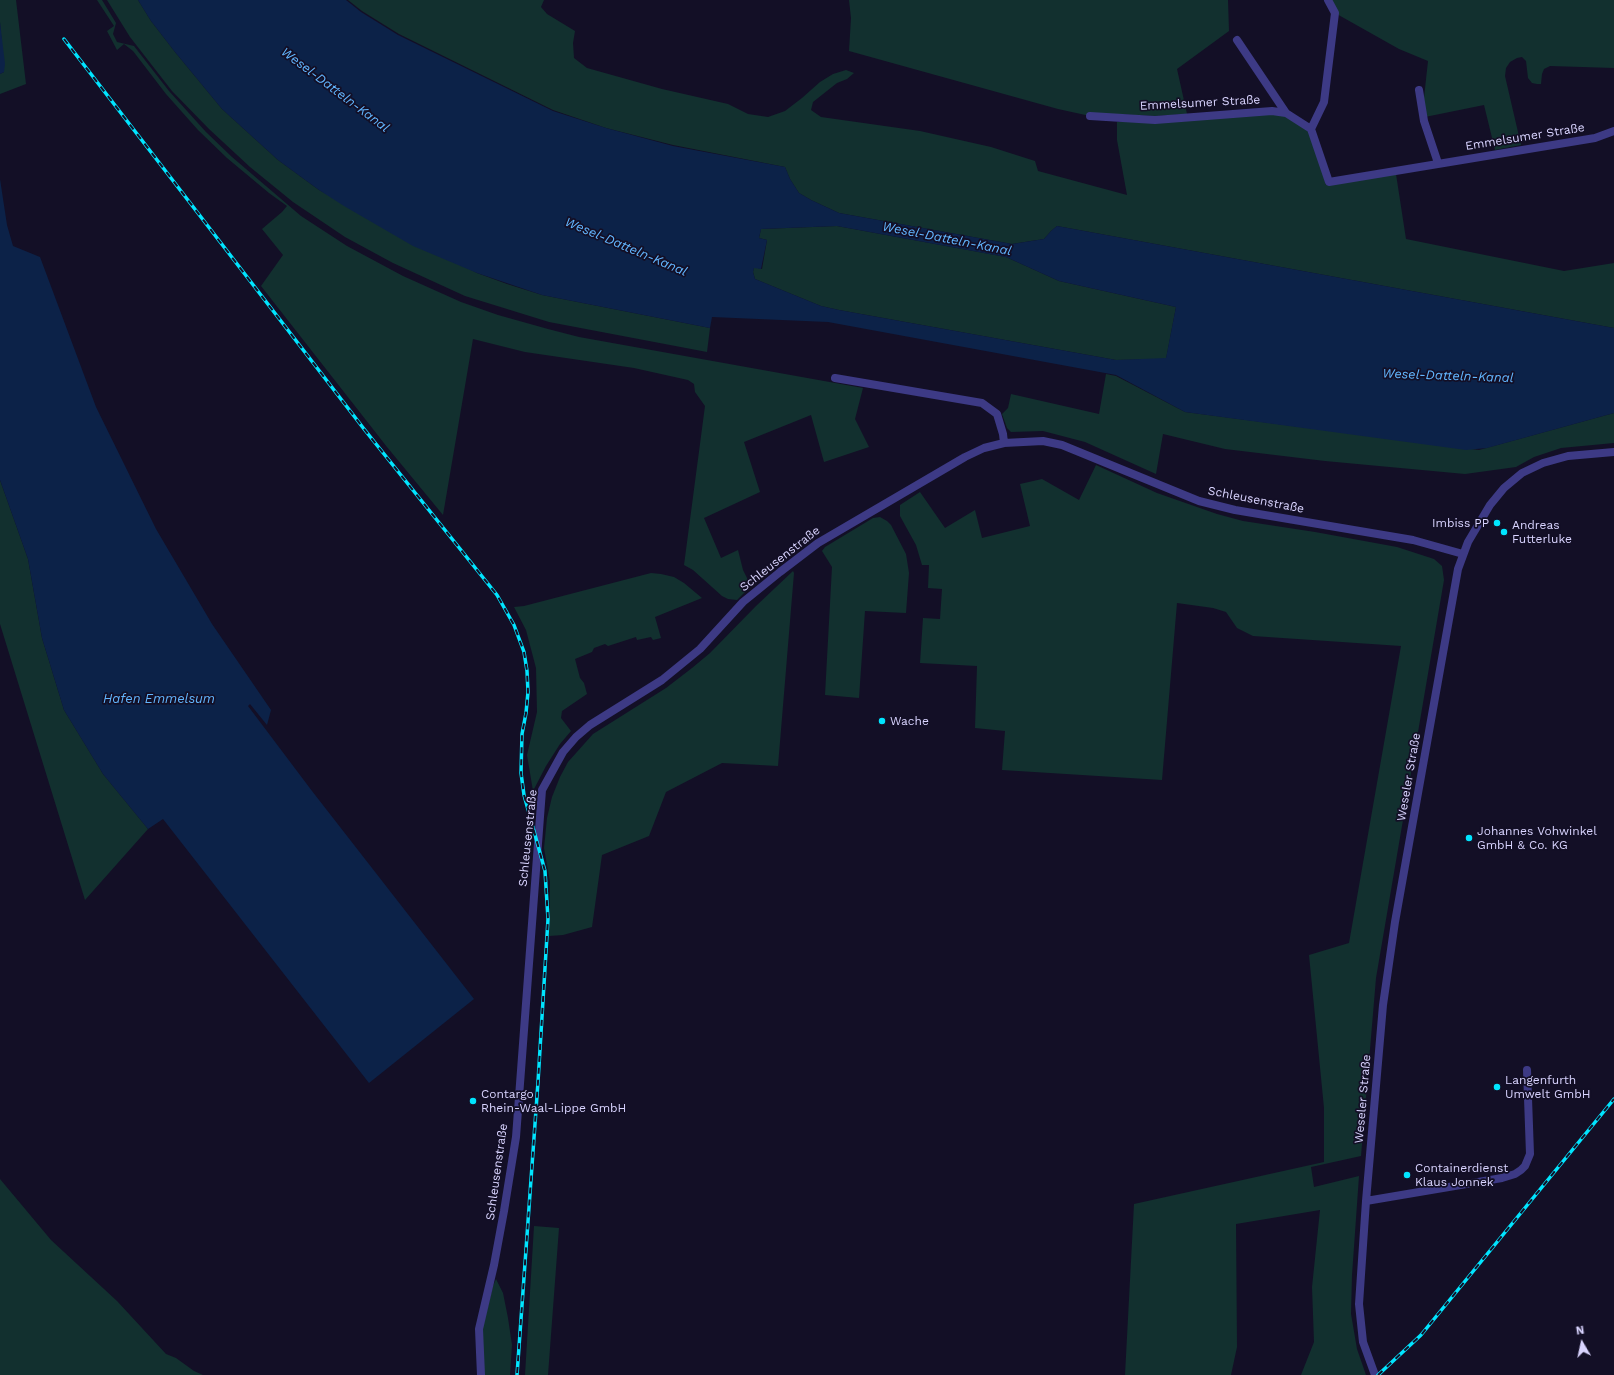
<!DOCTYPE html>
<html>
<head>
<meta charset="utf-8">
<style>
  body { margin:0 }
  #map { position:relative; width:1614px; height:1375px; overflow:hidden; background:#130f26; font-family:"Work Sans",sans-serif }
  canvas { display:block }
  .north { position:absolute; left:1562px; top:1323px; width:40px; height:40px; -webkit-text-stroke:3px #130f26; paint-order:stroke; rotate:351deg; font-size:11px; font-weight:700; line-height:16px; text-align:center; color:#d9d4ff }
  .north::after { content:''; display:block; margin:auto; width:14px; height:18px; background:#d9d4ff; clip-path:polygon(50% 0,100% 100%,50% 72%,0 100%) }
</style>
</head>
<body>
<div id="map">
<canvas width="1614" height="1375"></canvas>
<div class="north">N</div>
</div>
<script>
const g = document.querySelector('canvas').getContext('2d');
g.lineJoin = 'round';
function paint(path, color) { g.fillStyle = color; g.fill(path, 'evenodd'); }
const toPath = rows => new Path2D(rows.map(r => 'M' + r).join(''));
function strokePath(path, color, width, dash) { g.strokeStyle = color; g.lineWidth = width; g.lineCap = dash ? 'butt' : 'round'; g.setLineDash(dash || []); g.stroke(path); }
function drawText(font, color, halo, rows, align = 'center') {
  g.font = font + ' "Work Sans",sans-serif'; g.lineWidth = 3.5; g.setLineDash([]); g.textBaseline = 'middle'; g.strokeStyle = halo; g.fillStyle = color; for (const [text, x, y, turn = 0] of rows) {
    g.save(); g.translate(x, y); g.rotate((+turn || 0) * Math.PI / 180); g.textAlign = isNaN(turn) ? turn : align; if (halo) g.strokeText(text, 0, 0); g.fillText(text, 0, 0); g.restore();
  }
}
paint(toPath([
  [0,0,16,0,26,84,0,94,0,74,4,72,0,22],
  [97,0,102,0,116,23,113,34,117,42,134,46,169,91,206,132,232,157,301,216,347,246,403,276,461,302,498,315,548,329,579,337,863,388,855,419,869,447,824,462,811,415,744,442,760,492,704,518,721,558,738,550,743,570,751,586,737,600,728,599,722,596,693,570,684,565,705,406,695,392,694,384,688,380,634,368,525,352,473,339,443,515,387,447,261,286,283,255,262,229,282,212,287,206,269,193,227,158,198,130,166,94,133,51,124,44,117,50,107,31,114,26],
  [107,0,138,0,151,21,175,52,222,109,278,160,319,190,477,273,507,284,542,295,710,328,707,352,549,322,465,296,393,263,345,237,293,202,250,167,209,129,172,91,130,37],
  [348,0,544,0,541,7,547,14,575,31,573,43,574,58,587,68,662,89,728,104,748,114,768,117,785,111,802,98,820,82,833,74,846,70,854,73,847,79,837,83,813,102,811,110,821,117,920,131,991,147,1035,161,1038,171,1127,195,1117,140,1117,122,1150,122,1270,114,1283,115,1292,118,1309,132,1316,148,1326,185,1396,174,1406,239,1564,271,1614,263,1614,328,1057,226,1051,231,1044,239,1012,244,839,213,811,200,799,193,790,179,785,167,673,145,606,128,553,110,399,34,362,11],
  [849,0,1228,0,1229,31,1177,69,1187,114,1155,116,1114,114,1090,116,1058,109,849,51,851,18],
  [1332,0,1614,0,1614,68,1550,66,1544,69,1542,74,1541,84,1537,84,1532,83,1528,78,1526,61,1522,57,1517,58,1510,62,1506,68,1505,76,1521,145,1495,150,1484,105,1425,117,1423,107,1428,61,1399,49,1335,13],
  [837,226,1006,257,1059,281,1176,307,1166,359,1116,360,839,310,821,306,755,279,753,272,754,267,762,269,767,240,759,238,761,229],
  [1106,374,1116,376,1185,412,1479,450,1614,413,1614,443,1561,448,1534,457,1516,467,1465,474,1325,461,1225,449,1163,434,1156,474,1085,442,1043,431,1011,432,1007,428,1002,414,1008,408,1011,394,1099,414],
  [1096,465,1157,493,1217,514,1243,521,1315,532,1397,547,1434,559,1442,566,1444,580,1376,978,1361,1156,1311,1167,1314,1187,1359,1176,1352,1275,1351,1314,1357,1349,1366,1375,1301,1375,1314,1342,1312,1287,1320,1210,1236,1224,1237,1347,1231,1375,1125,1375,1134,1204,1324,1162,1324,1108,1309,955,1349,943,1401,646,1253,636,1237,628,1226,612,1213,608,1177,603,1162,780,1002,770,1005,731,975,728,977,666,920,663,923,618,940,619,942,589,928,588,929,565,922,565,916,545,900,516,900,505,920,492,945,528,975,510,982,538,1030,526,1020,484,1042,479,1079,500],
  [0,480,28,559,42,638,64,710,103,774,148,829,85,900,0,624],
  [880,517,887,521,891,525,906,554,909,573,906,613,865,611,859,698,825,695,832,567,822,551,825,547,873,518],
  [793,571,794,573,778,766,722,763,666,792,649,836,602,855,592,927,563,935,549,936,550,882,544,848,547,818,552,797,560,777,568,762,593,734,666,688,692,668,710,653,756,606],
  [651,573,661,574,674,577,684,583,702,598,655,617,661,638,653,640,651,637,637,640,636,637,608,646,605,644,594,648,592,652,575,659,580,678,584,683,587,694,562,711,561,718,571,731,560,744,546,766,533,791,527,755,537,712,536,668,526,630,514,607,524,606],
  [0,1179,51,1240,117,1301,166,1354,176,1358,194,1371,203,1375,0,1375],
  [534,1226,559,1228,548,1375,525,1375],
  [496,1279,503,1293,508,1318,512,1345,510,1375,484,1375,482,1330,493,1286]
]), '#12302f');
paint(toPath([
  [138,0,346,0,361,12,398,35,553,111,606,128,673,146,785,167,790,179,799,193,811,200,839,213,1012,244,1044,239,1051,231,1057,226,1614,328,1614,413,1487,448,1466,450,1185,412,1116,375,828,322,712,317,710,328,542,295,477,273,413,246,344,206,319,190,278,160,222,109,175,52,151,21],
  [837,226,1006,257,1059,281,1176,307,1166,358,1116,360,839,310,821,306,755,279,753,272,754,268,761,269,767,240,759,238,761,229],
  [0,22,5,64,4,72,0,74],
  [0,179,7,225,13,246,40,257,96,407,156,529,212,624,271,710,267,725,250,704,248,706,312,791,474,999,369,1083,163,819,148,829,103,774,64,710,42,638,28,559,0,480]
]), '#0c2248');
strokePath(toPath([
  [1237,40,1286,113],
  [1419,90,1424,121,1438,163],
  [1090,116,1155,120,1272,111,1286,113,1311,129,1329,182,1595,138,1614,131],
  [1311,129,1324,102,1335,13,1328,0],
  [835,378,982,403,997,414,1003,434,1004,443],
  [1366,1201,1502,1178,1515,1174,1521,1170,1525,1166,1530,1154,1527,1070],
  [481,1375,479,1329,494,1265,504,1211,516,1137,542,790,563,752,576,737,590,725,662,680,700,649,743,602,780,572,818,543,965,457,984,448,1004,443,1043,441,1062,445,1199,501,1235,510,1413,540,1463,554],
  [1375,1375,1363,1342,1359,1304,1366,1201,1383,1005,1395,922,1458,569,1468,542,1490,505,1504,488,1522,473,1543,463,1568,456,1614,452]
]), '#3d3a85', 8);
const rail = toPath([
  [64,39,364,429,497,595,514,625,524,652,527,671,528,692,526,713,522,734,521,773,524,795,545,871,548,919,538,1082,517,1375],
  [1378,1375,1421,1335,1614,1099]
]);
strokePath(rail, '#00e5ff', 3.5);
strokePath(rail, '#130f26', 2, [6]);
for (const [x, y, r, color] of [
  [1497,523,4,"#00e5ff"],
  [1504,532,4,"#00e5ff"],
  [882,721,4,"#00e5ff"],
  [1469,838,4,"#00e5ff"],
  [1497,1087,4,"#00e5ff"],
  [473,1101,4,"#00e5ff"],
  [1407,1175,4,"#00e5ff"]
]) { const dot = new Path2D(); dot.arc(x, y, r, 0, 2 * Math.PI); g.fillStyle = color; g.fill(dot); strokePath(dot, '#130f26', 1.5); }
drawText('12px', '#d9d4ff', '#130f26', [
  ["Emmelsumer Straße",1200,103,-3],
  ["Emmelsumer Straße",1525,137,-9],
  ["Schleusenstraße",1256,500,11],
  ["Schleusenstraße",780,559,-38],
  ["Weseler Straße",1409,777,-80],
  ["Schleusenstraße",528,838,-84],
  ["Weseler Straße",1363,1099,-85],
  ["Schleusenstraße",497,1172,-82]
]);
drawText('12px', '#d9d4ff', '#130f26', [
  ["Imbiss PP",1489,523,"right"],
  ["Andreas",1512,525],
  ["Futterluke",1512,539],
  ["Wache",890,721],
  ["Johannes Vohwinkel",1477,831],
  ["GmbH & Co. KG",1477,845],
  ["Langenfurth",1505,1080],
  ["Umwelt GmbH",1505,1094],
  ["Contargo",481,1094],
  ["Rhein-Waal-Lippe GmbH",481,1108],
  ["Containerdienst",1415,1168],
  ["Klaus Jonnek",1415,1182]
], 'left');
drawText('italic 13px', '#62b6ff', '#130f26', [
  ["Wesel-Datteln-Kanal",335,90,37],
  ["Wesel-Datteln-Kanal",947,239,11],
  ["Wesel-Datteln-Kanal",626,247,23],
  ["Wesel-Datteln-Kanal",1448,376,2],
  ["Hafen Emmelsum",159,699]
]);
</script>
</body>
</html>
